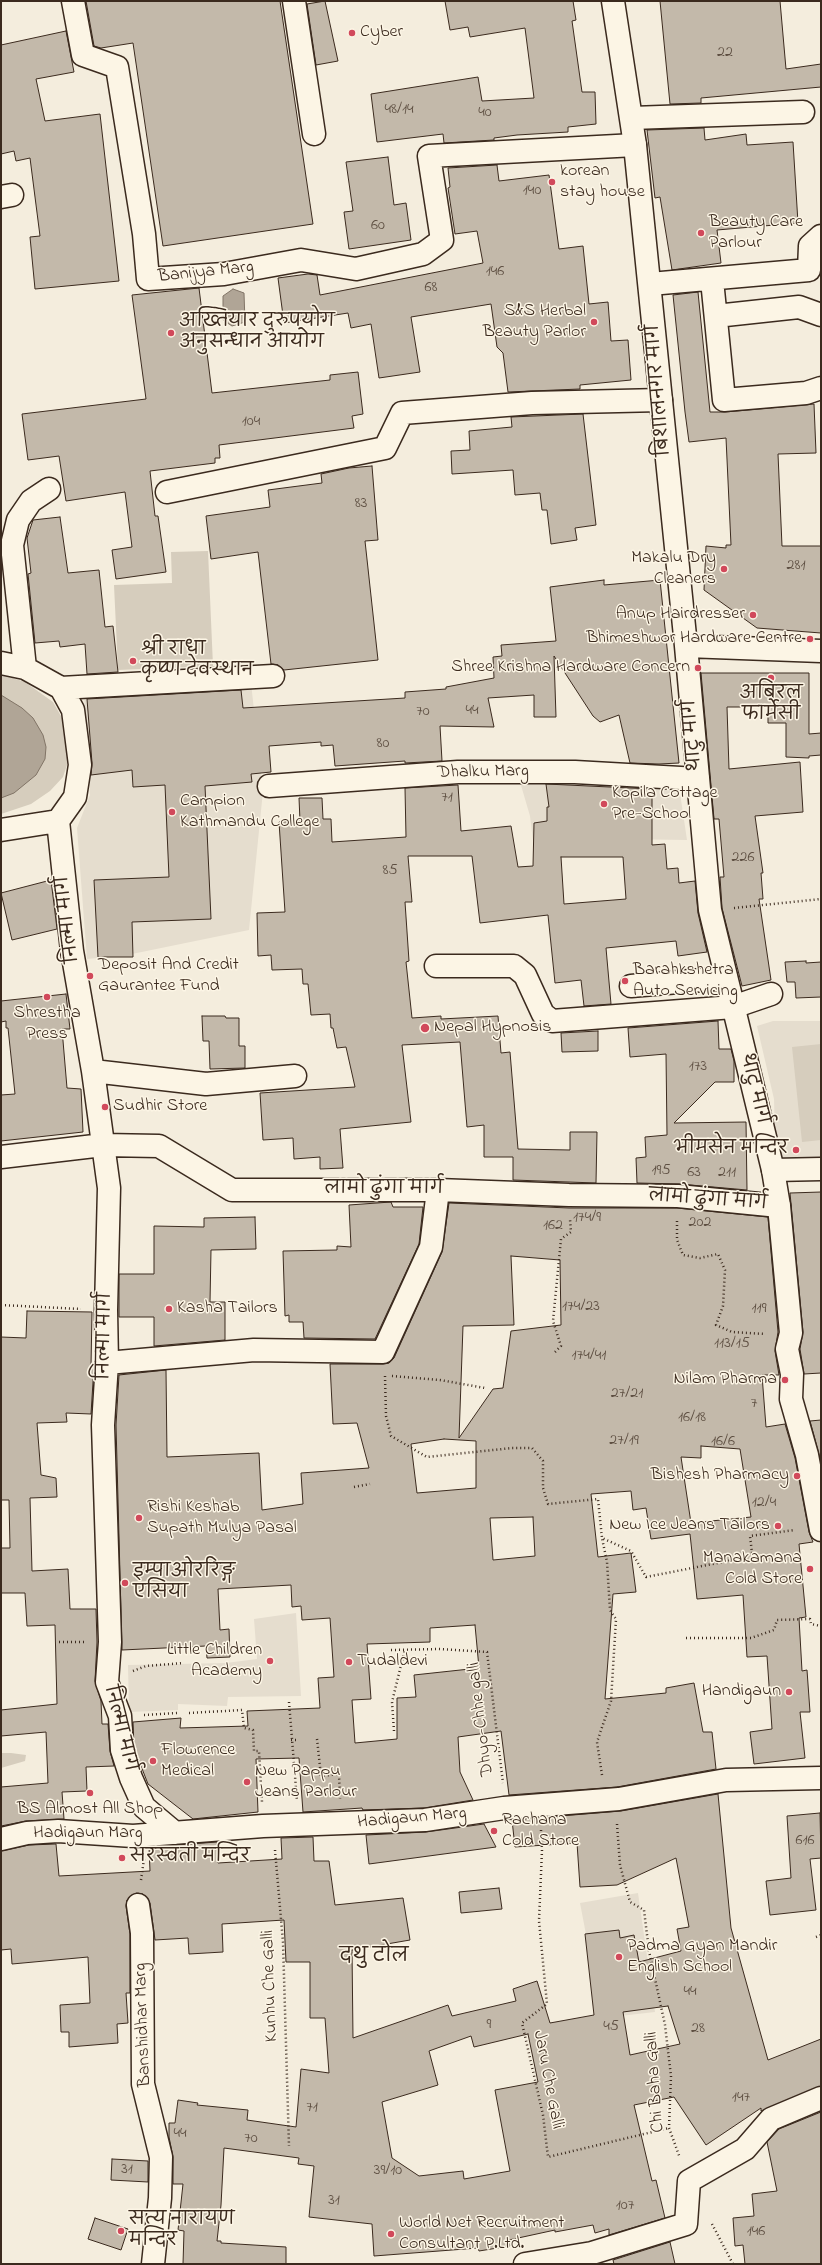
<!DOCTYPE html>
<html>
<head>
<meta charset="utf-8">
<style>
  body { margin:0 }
  #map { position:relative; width:822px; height:2265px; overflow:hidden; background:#f4eddd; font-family:"Indie Flower",sans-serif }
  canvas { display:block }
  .frame { position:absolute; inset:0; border:2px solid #3b2a1e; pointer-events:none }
</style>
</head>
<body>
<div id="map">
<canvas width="822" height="2265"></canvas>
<div class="frame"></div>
</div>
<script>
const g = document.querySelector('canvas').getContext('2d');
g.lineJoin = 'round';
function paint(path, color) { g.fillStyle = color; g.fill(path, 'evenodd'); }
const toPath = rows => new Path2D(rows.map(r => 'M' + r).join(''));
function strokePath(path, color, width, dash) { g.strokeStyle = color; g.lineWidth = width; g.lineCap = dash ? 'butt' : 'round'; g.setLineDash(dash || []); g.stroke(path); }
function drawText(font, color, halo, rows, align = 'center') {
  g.font = font + ' "Indie Flower","Playpen Sans Deva",sans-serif'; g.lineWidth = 3; g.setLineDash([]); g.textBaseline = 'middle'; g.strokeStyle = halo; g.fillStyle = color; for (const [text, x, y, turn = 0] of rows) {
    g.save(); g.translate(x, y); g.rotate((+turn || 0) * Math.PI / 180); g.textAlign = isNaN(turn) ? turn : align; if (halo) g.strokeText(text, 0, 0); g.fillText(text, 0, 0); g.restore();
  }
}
paint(toPath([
  [249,665,263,791,249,930,127,955,87,959,77,828,90,795,84,694],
  [518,775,670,779,680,793,687,840,560,838,533,841,530,816],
  [773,1021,821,1021,821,1166,776,1166,774,1099,757,1026],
  [296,1613,301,1696,228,1697,227,1706,178,1704,178,1710,129,1712,128,1665,226,1663,257,1659,254,1619],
  [638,1893,655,2012,602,2018,580,1903]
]), '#e5ddce');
paint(toPath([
  [208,551,213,666,118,670,114,585,172,583,171,552],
  [1,674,25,682,53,702,66,725,69,759,63,777,50,791,31,804,1,814],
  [821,1044,821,1140,802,1142,792,1047],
  [1,1753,11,1753,26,1755,25,1761,1,1768]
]), '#d6cdbd');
const water = toPath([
  [233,289,244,293,245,322,232,326,223,320,223,296,233,289],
  [1,695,22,708,33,718,43,735,46,747,45,759,36,775,14,793,1,798,1,695]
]);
paint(water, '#b0a596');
strokePath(water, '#817466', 1);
const building = toPath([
  [86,1,280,1,313,224,163,246,133,43,101,48,94,46,86,1],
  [325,1,338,61,316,65,307,4,325,1],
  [445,1,573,1,576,20,572,21,582,92,595,92,596,124,568,127,568,132,517,135,494,138,494,140,444,143,443,134,377,142,371,94,478,77,482,101,534,98,525,28,470,37,468,27,450,30,445,1],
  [660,1,780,1,786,69,821,64,821,87,701,98,701,103,670,104,660,1],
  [66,31,74,72,36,79,45,121,100,114,119,281,35,289,30,237,40,236,30,158,16,161,14,151,1,154,1,45,66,31],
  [704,128,705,140,746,134,747,145,793,142,798,223,717,230,721,263,672,270,660,197,655,198,647,130,704,128],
  [388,157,394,205,406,203,411,240,349,249,344,212,353,211,346,162,388,157],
  [497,165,499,181,549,175,559,249,583,246,589,304,608,302,611,341,628,340,631,380,580,385,580,389,508,392,503,353,497,347,491,304,411,317,420,372,379,378,371,324,351,328,348,313,284,323,278,278,308,274,317,275,320,295,483,263,477,231,455,234,448,188,450,187,448,168,497,165],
  [199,288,212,393,330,380,330,375,358,372,363,414,352,416,354,428,219,445,220,458,215,458,215,463,150,471,155,516,158,516,166,572,116,579,112,550,132,547,125,492,66,501,59,456,28,460,22,414,146,399,132,295,199,288],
  [698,292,710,412,725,412,814,404,816,453,778,454,782,546,821,546,821,633,757,628,704,590,706,546,726,548,726,545,731,545,726,438,689,442,685,412,673,295,698,292],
  [583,414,596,525,575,528,577,540,551,544,547,510,542,510,540,493,515,495,513,470,452,474,451,451,470,450,469,431,512,427,511,417,583,414],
  [372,466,378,540,365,541,378,660,284,670,278,665,271,664,258,552,211,559,206,516,270,507,268,490,322,483,321,474,349,468,372,466],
  [60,517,68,573,99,570,105,627,113,626,118,672,87,674,85,644,60,647,59,641,35,643,28,574,31,573,27,538,33,520,60,517],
  [604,580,604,585,660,580,679,763,659,764,630,763,619,715,600,722,593,716,554,656,556,717,534,717,534,695,488,698,494,727,440,726,442,761,405,763,405,761,335,766,333,745,321,746,321,742,269,746,271,772,251,774,252,782,205,786,211,919,132,922,133,957,98,957,94,880,169,877,165,785,133,787,132,770,91,775,92,763,87,699,241,690,243,708,405,698,405,692,446,689,446,687,494,678,493,657,502,656,501,645,556,641,550,587,604,580],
  [701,673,809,673,809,734,821,733,821,755,809,756,809,758,786,757,786,723,768,723,768,707,727,707,729,769,800,762,803,812,755,816,763,873,761,873,763,899,759,899,771,980,742,986,722,908,720,877,724,877,719,819,714,819,701,673],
  [546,784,652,789,652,845,665,844,667,869,678,868,679,883,695,881,698,913,707,952,678,956,676,941,606,948,611,1004,584,1006,581,980,555,983,548,915,480,923,472,856,408,856,412,902,405,902,409,961,406,962,412,1018,441,1016,441,1019,498,1016,501,1053,510,1052,518,1149,570,1150,570,1132,597,1132,596,1183,513,1180,513,1157,484,1157,484,1125,467,1127,460,1042,402,1045,411,1122,340,1129,343,1168,320,1169,320,1157,294,1159,293,1138,263,1140,260,1093,355,1087,346,1047,337,1048,333,1028,331,1028,330,1014,311,1015,308,984,303,984,302,969,272,970,271,955,258,956,257,913,285,912,279,822,300,821,299,798,322,798,323,819,331,819,332,842,406,837,405,788,458,785,461,831,511,826,518,867,533,866,534,823,547,821,547,807,549,807,546,784],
  [561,857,623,857,626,899,564,904,561,857],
  [51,880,57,929,12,940,1,893,51,880],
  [806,961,806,963,821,962,821,997,796,998,795,982,787,982,785,962,806,961],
  [66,994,70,1029,62,1029,67,1088,81,1089,83,1132,1,1141,1,1095,15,1094,8,1028,6,1028,6,1021,1,1022,1,1001,66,994],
  [202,1016,225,1016,226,1018,239,1018,239,1046,245,1046,245,1068,210,1069,209,1041,203,1041,202,1016],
  [718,1021,719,1049,731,1049,734,1061,734,1082,715,1082,674,1123,746,1122,747,1190,679,1184,637,1183,636,1158,646,1157,645,1137,667,1135,666,1054,630,1057,628,1028,718,1021],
  [598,1031,598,1051,562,1052,561,1033,598,1031],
  [821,1192,821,1373,804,1374,800,1349,803,1332,790,1193,821,1192],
  [391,1202,393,1207,423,1207,419,1244,375,1339,304,1338,303,1322,289,1322,289,1315,285,1316,283,1251,337,1250,337,1246,351,1247,349,1205,391,1202],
  [449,1203,569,1208,677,1208,768,1217,778,1332,775,1351,779,1375,762,1375,766,1427,785,1424,795,1458,809,1532,813,1542,799,1544,806,1617,799,1618,802,1671,807,1670,810,1712,800,1712,805,1758,754,1764,750,1732,772,1729,767,1656,747,1657,743,1595,697,1599,690,1534,651,1539,646,1508,633,1510,631,1491,591,1494,598,1557,631,1553,636,1592,613,1594,605,1699,666,1693,666,1688,694,1683,703,1732,712,1732,716,1769,617,1787,509,1795,501,1731,458,1737,460,1772,473,1800,424,1808,363,1810,362,1808,303,1812,299,1758,256,1759,258,1812,193,1819,148,1784,134,1748,133,1722,181,1718,180,1728,248,1726,247,1711,320,1708,318,1678,334,1677,330,1618,302,1620,301,1606,292,1607,291,1585,218,1589,220,1630,229,1629,230,1657,207,1658,206,1646,122,1650,116,1425,119,1375,166,1370,167,1457,259,1453,262,1510,303,1504,301,1473,369,1468,357,1423,333,1424,330,1364,383,1364,389,1363,394,1358,442,1252,449,1203],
  [511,1256,560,1260,561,1325,511,1331,503,1388,493,1389,459,1438,463,1326,514,1325,511,1256],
  [444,1439,476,1441,476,1488,417,1493,411,1444,444,1439],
  [701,1446,740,1449,751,1517,691,1523,681,1457,701,1458,701,1446],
  [533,1517,535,1556,493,1560,490,1518,533,1517],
  [475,1625,479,1668,414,1675,416,1697,397,1698,397,1739,355,1743,352,1700,371,1699,367,1644,430,1642,430,1628,475,1625],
  [255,1217,256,1249,211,1250,210,1302,225,1302,225,1340,154,1346,154,1317,119,1317,119,1274,154,1274,154,1226,204,1227,204,1218,255,1217],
  [27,1311,92,1312,91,1366,94,1366,91,1414,66,1413,67,1422,37,1423,41,1475,56,1478,57,1497,30,1498,32,1571,68,1569,70,1609,96,1609,97,1642,95,1681,101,1701,102,1724,108,1724,110,1751,114,1766,86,1767,87,1791,62,1792,64,1819,26,1821,1,1826,1,1787,48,1783,46,1732,1,1736,1,1710,57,1704,55,1625,27,1626,25,1593,1,1593,1,1548,10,1548,9,1500,1,1500,1,1337,26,1338,27,1311],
  [821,1420,821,1462,810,1421,821,1420],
  [718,1794,731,1928,768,2060,821,2039,821,2086,761,2111,761,2108,706,2145,674,2097,634,2105,652,2181,656,2180,665,2218,609,2235,609,2229,595,2233,593,2225,555,2232,555,2230,509,2240,510,2246,479,2251,478,2248,374,2256,372,2224,309,2217,314,2166,298,2164,299,2158,224,2148,221,2205,217,2241,221,2241,221,2243,286,2247,286,2264,183,2264,184,2231,178,2230,183,2184,173,2184,173,2157,169,2137,169,2123,175,2123,178,2100,198,2103,197,2105,248,2110,247,2120,296,2127,301,2069,329,2073,325,2018,310,2018,310,1962,286,1962,284,1920,222,1924,223,1952,189,1954,188,1938,155,1940,150,1903,143,1894,136,1893,127,1900,126,1906,130,1934,130,1993,126,1993,128,2023,117,2024,118,2043,69,2047,69,2032,61,2032,60,2005,90,2003,88,1957,12,1964,11,1949,1,1950,1,1851,29,1845,56,1844,59,1876,150,1871,149,1847,217,1842,218,1863,282,1859,281,1838,313,1837,314,1861,329,1861,335,1905,403,1898,410,1940,352,1950,353,2038,448,2005,452,2016,516,2001,513,1989,537,1981,550,2023,594,2015,585,1934,619,1930,620,1938,634,1935,639,1962,681,1951,677,1929,689,1927,676,1858,617,1885,580,1887,577,1843,515,1847,512,1820,621,1811,718,1794],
  [668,2006,680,2044,630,2055,623,2012,668,2006],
  [528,2034,538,2082,495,2090,510,2171,464,2179,463,2171,419,2176,392,2158,382,2102,438,2085,429,2051,471,2036,474,2047,528,2034],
  [820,1813,821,1858,810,1859,816,1910,770,1915,766,1881,791,1878,787,1816,820,1813],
  [484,1824,496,1847,369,1864,366,1835,426,1832,484,1824],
  [499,1888,502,1909,461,1913,459,1892,499,1888],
  [821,2112,821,2264,745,2264,743,2245,735,2246,733,2218,754,2216,752,2194,777,2191,767,2142,779,2129,821,2112],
  [112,2159,148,2161,148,2182,111,2180,112,2159],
  [95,2218,128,2229,121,2250,88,2239,95,2218],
  [670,2242,675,2264,614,2264,613,2260,670,2242]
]);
paint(building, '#c3b9aa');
strokePath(building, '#3b2a1e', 1);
const minor = toPath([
  [73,1,83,55,117,67,144,234,148,279,224,274,301,260,356,269,423,254,442,240,429,156,635,145],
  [294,1,314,134],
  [632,118,803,112],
  [1,197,12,195],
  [712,280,724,400,806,393,821,388],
  [650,284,809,270,810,246,821,236],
  [716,316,799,307,821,315],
  [167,492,385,448,402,413,532,403,661,400],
  [1,663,25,668,61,688,73,710,80,765,75,797,58,821,1,830],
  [25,668,12,545,18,520,31,501,49,489],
  [61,688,273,676],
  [269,786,458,772,575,772,698,779],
  [58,821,72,951,93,1071,109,1188,106,1310,107,1363,103,1425,110,1642,107,1682,120,1716,122,1750,131,1778,144,1807,175,1833],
  [436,966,514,966,525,975,543,1014,552,1021,733,1007,771,994],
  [631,986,726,978],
  [93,1071,206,1084,295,1076],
  [1,1157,103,1145,159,1146,232,1190,438,1190,569,1195,678,1196,779,1206],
  [773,1170,821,1169],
  [107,1363,254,1350,383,1352,431,1247,438,1190],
  [1,1839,27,1833,58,1831,133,1836,263,1826,425,1820,504,1808,619,1799,726,1780,821,1778],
  [138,1905,142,1933,143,2084,161,2157,160,2198,153,2264],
  [525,2264,592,2253,686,2224,689,2181,745,2149,771,2119,821,2098]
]);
const major = toPath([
  [613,1,635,145,686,646,821,651],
  [686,646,710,910,773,1170,779,1206,791,1333,787,1349,792,1374,791,1399,807,1455,821,1530]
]);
strokePath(minor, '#3b2a1e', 25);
strokePath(major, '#3b2a1e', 25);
strokePath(toPath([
  [734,908,821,899],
  [677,1221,677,1240,683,1255,700,1258,718,1254,725,1270,723,1306,716,1325,732,1332,765,1334],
  [1,1305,81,1309],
  [555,1352,561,1346,553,1321,561,1239,571,1232,570,1219],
  [385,1376,386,1416,391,1436,427,1457,512,1448,532,1448,543,1461,543,1488,548,1504,598,1499,602,1538],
  [392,1376,440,1380,485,1388],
  [354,1487,370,1484],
  [686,1638,751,1638,774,1630,777,1620,810,1619,811,1624,821,1626],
  [59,1642,86,1642],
  [391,1650,438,1649,487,1652,503,1783],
  [133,1671,146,1666,183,1663],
  [289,1702,297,1801],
  [189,1713,242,1710,244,1728,253,1730,254,1751,259,1751,262,1802],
  [144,1715,178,1713],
  [394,1731,392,1702,405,1649],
  [317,1739,321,1776,339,1774,340,1799],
  [291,1740,297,1740],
  [602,1775,597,1742,611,1701,616,1619,610,1610,607,1562,602,1538,631,1551,646,1577,728,1561,752,1553,750,1536,795,1530],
  [617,1824,620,1865,630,1902,644,1910,649,1951,665,2025,671,2076,669,2128,680,2158],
  [541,1830,542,1850,539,1921,547,2004,522,2023,543,2115,548,2157,669,2128],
  [275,1850,283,1942,289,2146],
  [141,1880,144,1859],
  [816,1937,821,1935],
  [712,2224,733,2264]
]), '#3b2a1e', 2.5, [1, 3]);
strokePath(minor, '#fcf5e5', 22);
strokePath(major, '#fcf5e5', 22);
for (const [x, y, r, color] of [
  [352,33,4,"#d1495b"],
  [552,182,4,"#d1495b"],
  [701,233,4,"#d1495b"],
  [594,322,4,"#d1495b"],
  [171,333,4,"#d1495b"],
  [724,569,4,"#d1495b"],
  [753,615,4,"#d1495b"],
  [810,639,4,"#d1495b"],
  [133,661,4,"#d1495b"],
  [698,668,4,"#d1495b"],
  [771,678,4,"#d1495b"],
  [604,804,4,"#d1495b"],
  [172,812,4,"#d1495b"],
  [90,976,4,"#d1495b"],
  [625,981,4,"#d1495b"],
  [47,997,4,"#d1495b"],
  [425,1028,5,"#d1495b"],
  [105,1107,4,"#d1495b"],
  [796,1150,4,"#d1495b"],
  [169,1309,4,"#d1495b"],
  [785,1380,4,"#d1495b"],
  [797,1476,4,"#d1495b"],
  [139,1518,4,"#d1495b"],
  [778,1526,4,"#d1495b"],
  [810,1569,4,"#d1495b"],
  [125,1583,4,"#d1495b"],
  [270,1661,4,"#d1495b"],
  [349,1662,4,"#d1495b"],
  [789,1692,4,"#d1495b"],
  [153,1761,4,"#d1495b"],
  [247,1782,4,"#d1495b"],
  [90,1793,4,"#d1495b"],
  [494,1831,4,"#d1495b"],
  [122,1858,4,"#d1495b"],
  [619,1957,4,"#d1495b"],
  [121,2231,4,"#d1495b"],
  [391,2234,4,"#d1495b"]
]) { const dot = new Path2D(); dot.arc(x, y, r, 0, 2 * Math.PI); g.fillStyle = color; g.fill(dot); strokePath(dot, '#fcf5e5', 1.5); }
drawText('16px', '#5d4e41', null, [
  ["22",725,53],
  ["48/14",399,110],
  ["40",485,113],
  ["140",532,191],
  ["60",378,226],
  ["146",495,272],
  ["68",431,288],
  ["104",251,422],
  ["83",361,504],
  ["281",796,566],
  ["44",472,711],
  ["70",423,712],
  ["80",383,744],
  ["71",447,798],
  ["226",743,858],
  ["85",390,871],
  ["173",698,1067],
  ["195",661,1171],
  ["63",694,1173],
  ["211",727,1173],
  ["174/9",587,1218],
  ["202",700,1223],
  ["162",553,1226],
  ["174/23",581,1307],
  ["119",759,1309],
  ["113/15",732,1344],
  ["174/41",589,1356],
  ["27/21",627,1394],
  ["7",754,1404],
  ["16/18",692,1418],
  ["27/19",624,1441],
  ["16/6",723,1442],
  ["12/4",764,1503],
  ["616",805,1841],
  ["44",690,1992],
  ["9",489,2025],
  ["45",611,2027],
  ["28",698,2029],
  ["147",741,2098],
  ["71",312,2108],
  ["44",180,2134],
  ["70",251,2139],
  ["31",127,2170],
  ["39/10",388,2171],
  ["31",334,2201],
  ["107",625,2206],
  ["146",756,2232]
]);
drawText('18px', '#3b2a1e', '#fcf5e5', [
  ["Cyber",360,33],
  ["korean",560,172],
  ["stay house",560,193],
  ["Beauty Care",709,223],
  ["Parlour",709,244],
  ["S&S Herbal",586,312,"right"],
  ["Beauty Parlor",586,333,"right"],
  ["अख्तियार दुरुपयोग",179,323],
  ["अनुसन्धान आयोग",179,344],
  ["Makalu Dry",716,559,"right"],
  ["Cleaners",716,580,"right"],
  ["Anup Hairdresser",745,615,"right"],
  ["Bhimeshwor Hardware Centre",802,639,"right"],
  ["श्री राधा",141,651],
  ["कृष्ण देवस्थान",141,672],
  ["Shree Krishna Hardware Concern",690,668,"right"],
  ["अबिरल",771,695,"center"],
  ["फार्मेसी",771,716,"center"],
  ["Kopila Cottage",612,794],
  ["Pre-School",612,815],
  ["Campion",180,802],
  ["Kathmandu College",180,823],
  ["Deposit And Credit",98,966],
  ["Gaurantee Fund",98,987],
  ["Barahkshetra",633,971],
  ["Auto Servicing",633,992],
  ["Shrestha",47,1014,"center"],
  ["Press",47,1035,"center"],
  ["Nepal Hypnosis",434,1028],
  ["Sudhir Store",113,1107],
  ["भीमसेन मन्दिर",788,1150,"right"],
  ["Kasha Tailors",177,1309],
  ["Nilam Pharma",777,1380,"right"],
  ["Bishesh Pharmacy",789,1476,"right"],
  ["Rishi Keshab",147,1508],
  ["Supath Mulya Pasal",147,1529],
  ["New Ice Jeans Tailors",770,1526,"right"],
  ["Manakamana",802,1559,"right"],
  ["Cold Store",802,1580,"right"],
  ["इम्पाओररिङ्ग",133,1573],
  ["एसिया",133,1594],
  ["Little Children",262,1651,"right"],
  ["Academy",262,1672,"right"],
  ["Tudaldevi",357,1662],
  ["Handigaun",781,1692,"right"],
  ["Flowrence",161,1751],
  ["Medical",161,1772],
  ["New Pappu",255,1772],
  ["Jeans Parlour",255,1793],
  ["BS Almost All Shop",90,1810,"center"],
  ["Rachana",502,1821],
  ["Cold Store",502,1842],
  ["सरस्वती मन्दिर",130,1858],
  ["Padma Gyan Mandir",627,1947],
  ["English School",627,1968],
  ["सत्य नारायण",129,2221],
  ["मन्दिर",129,2242],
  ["World Net Recruitment",399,2224],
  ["Consultant P.Ltd.",399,2245]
], 'left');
drawText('18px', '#3b2a1e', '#fcf5e5', [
  ["Banijya Marg",206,273,-6],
  ["बिशालनगर मार्ग",660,390,-95],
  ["थाटु मार्ग",694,735,-95],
  ["Dhalku Marg",483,773,-1],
  ["निल्मा मार्ग",69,919,-97],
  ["थाटु मार्ग",753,1089,76],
  ["लामो ढुंगा मार्ग",384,1190],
  ["लामो ढुंगा मार्ग",708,1201,4],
  ["निल्मा मार्ग",106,1336,-89],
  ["Dhyo-Chhe galli",482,1719,-97],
  ["निल्मा मार्ग",119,1729,76],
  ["Hadigaun Marg",412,1819,-5],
  ["Hadigaun Marg",88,1834],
  ["Kunhu Che Galli",271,1986,-92],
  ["Banshidhar Marg",144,2025,-92],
  ["Jaru Che Galli",547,2080,79],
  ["Chi Baha Galli",656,2082,-94]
]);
drawText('19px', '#3b2a1e', '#fcf5e5', [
  ["दथु टोल",374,1958]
]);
</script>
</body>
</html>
